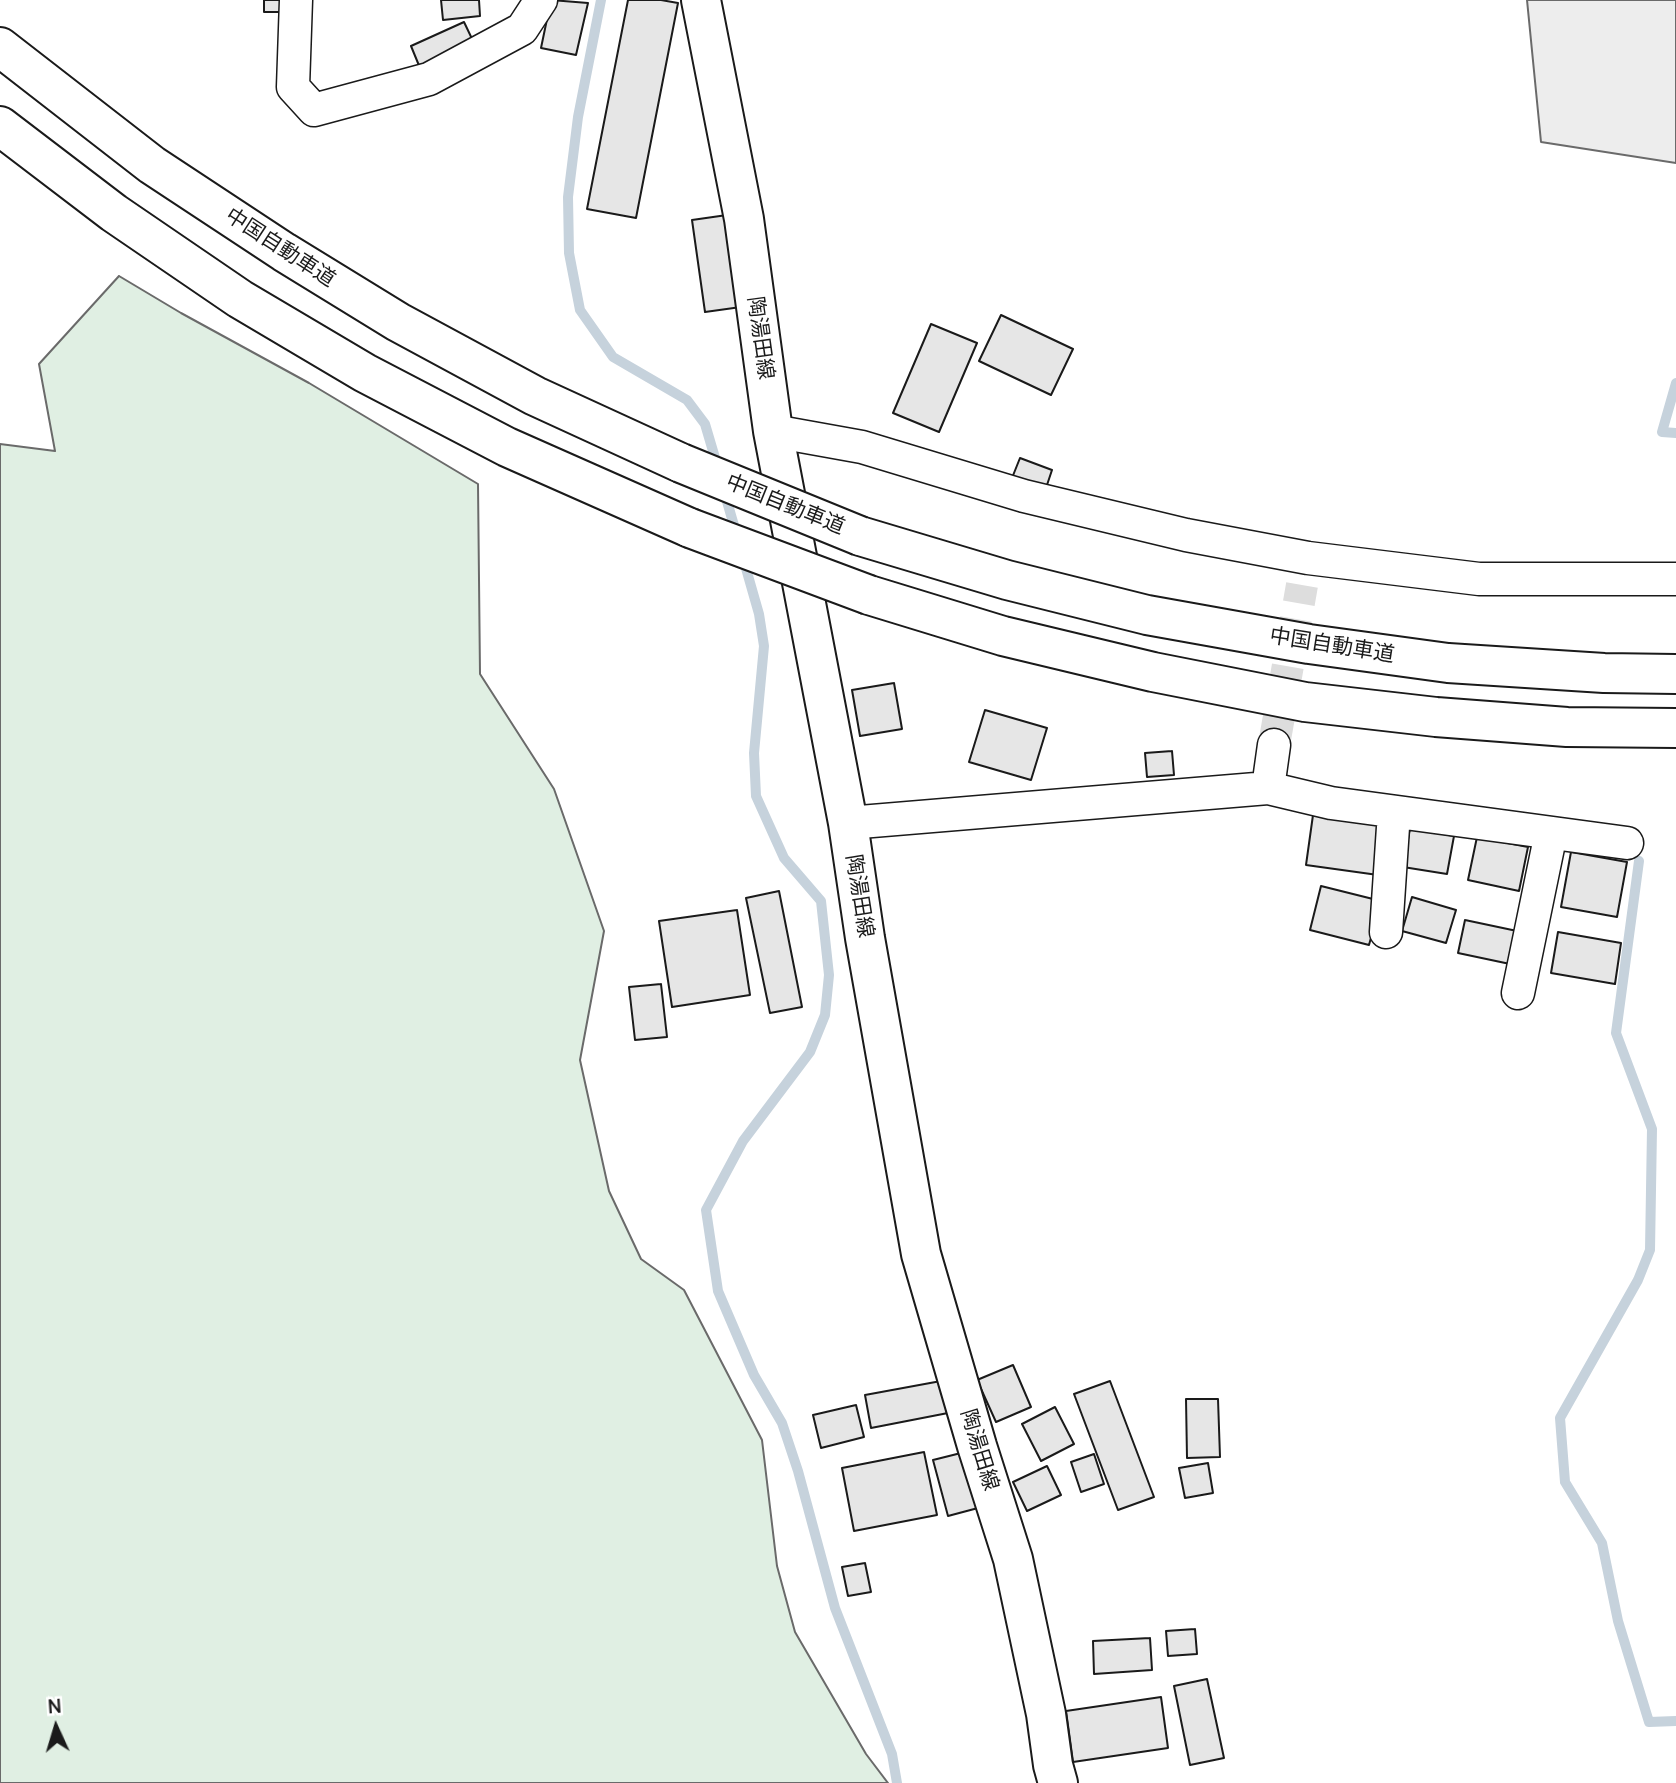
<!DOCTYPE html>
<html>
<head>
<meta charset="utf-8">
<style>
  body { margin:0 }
  #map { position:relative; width:1676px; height:1783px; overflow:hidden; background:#fff; font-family:Manrope,sans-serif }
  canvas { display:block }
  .north { position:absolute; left:21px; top:1692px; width:70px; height:70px; -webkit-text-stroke:5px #fff; paint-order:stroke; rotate:356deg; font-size:19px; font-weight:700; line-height:28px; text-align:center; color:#1a1a1a }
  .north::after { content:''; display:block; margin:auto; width:24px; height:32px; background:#1a1a1a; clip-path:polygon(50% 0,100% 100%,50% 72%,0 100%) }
</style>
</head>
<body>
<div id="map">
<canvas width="1676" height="1783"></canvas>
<div class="north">N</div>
</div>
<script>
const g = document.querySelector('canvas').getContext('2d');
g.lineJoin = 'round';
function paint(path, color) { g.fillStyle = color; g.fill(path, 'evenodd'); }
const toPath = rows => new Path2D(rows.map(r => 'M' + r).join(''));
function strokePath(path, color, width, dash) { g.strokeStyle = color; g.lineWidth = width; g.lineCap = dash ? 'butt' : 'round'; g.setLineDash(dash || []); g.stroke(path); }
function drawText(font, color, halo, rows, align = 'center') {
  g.font = font + ' Manrope,"Noto Sans JP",sans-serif'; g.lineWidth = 5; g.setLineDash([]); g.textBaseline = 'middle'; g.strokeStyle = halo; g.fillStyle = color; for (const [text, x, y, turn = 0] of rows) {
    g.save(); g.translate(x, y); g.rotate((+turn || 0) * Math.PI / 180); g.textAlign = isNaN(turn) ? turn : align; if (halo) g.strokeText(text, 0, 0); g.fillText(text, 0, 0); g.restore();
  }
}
const green = toPath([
  [119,276,181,313,309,383,478,484,480,674,554,789,604,931,580,1060,609,1191,641,1259,684,1290,762,1440,777,1566,795,1632,866,1754,888,1783,0,1783,0,444,55,451,39,364,119,276]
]);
paint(green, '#e0efe3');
strokePath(green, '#6a6a6a', 2);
const parking = toPath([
  [1527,0,1676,0,1676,163,1541,142,1527,0]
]);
paint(parking, '#ededed');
strokePath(parking, '#6a6a6a', 2);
strokePath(toPath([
  [601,0,578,117,568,197,569,253,580,310,613,357,687,400,705,424,718,468],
  [1676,383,1662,432,1676,433],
  [724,491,737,536],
  [743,558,759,614,764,646,754,753,756,796,784,858,821,901,829,975,825,1015,810,1052,743,1141,706,1210,718,1291,754,1375,782,1423,798,1471,835,1608,892,1754,897,1783],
  [1639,861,1616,1033,1652,1129,1650,1250,1638,1280,1560,1418,1565,1482,1602,1543,1618,1621,1649,1722,1676,1721]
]), '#c6d2dc', 10);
const building = toPath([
  [264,0,289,0,289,12,264,12,264,0],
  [441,0,479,0,480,16,443,20,441,0],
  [551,0,588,3,576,55,541,48,551,0],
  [628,0,661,0,678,3,636,218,587,209,628,0],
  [464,22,474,43,420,68,411,46,464,22],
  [727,215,741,307,705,312,692,220,727,215],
  [1001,315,1073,349,1051,395,979,361,1001,315],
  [931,324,977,343,939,432,893,413,931,324],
  [1020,458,1052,470,1045,491,1012,478,1020,458],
  [894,683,902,729,860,736,852,690,894,683],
  [985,710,1047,728,1031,780,969,762,985,710],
  [1172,751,1174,775,1147,777,1145,753,1172,751],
  [1313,815,1385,824,1378,875,1306,865,1313,815],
  [1410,828,1454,836,1447,874,1403,867,1410,828],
  [1477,837,1528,847,1519,891,1468,880,1477,837],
  [1571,852,1627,862,1617,917,1561,907,1571,852],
  [1321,886,1381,901,1369,945,1310,930,1321,886],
  [779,891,802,1007,770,1013,746,898,779,891],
  [1412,897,1456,910,1446,943,1402,931,1412,897],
  [737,910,750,995,672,1007,659,921,737,910],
  [1465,920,1517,931,1510,964,1458,953,1465,920],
  [1558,932,1621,943,1615,984,1551,973,1558,932],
  [661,984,667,1037,635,1040,629,987,661,984],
  [1013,1365,1031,1407,996,1422,977,1380,1013,1365],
  [941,1381,948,1413,871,1428,865,1395,941,1381],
  [1110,1381,1154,1497,1118,1510,1074,1394,1110,1381],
  [1186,1399,1218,1399,1220,1457,1187,1458,1186,1399],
  [856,1405,864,1437,821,1448,813,1415,856,1405],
  [1055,1407,1074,1444,1041,1461,1022,1424,1055,1407],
  [924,1452,937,1515,854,1531,842,1468,924,1452],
  [965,1452,978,1508,948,1516,933,1460,965,1452],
  [1094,1454,1104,1484,1081,1492,1071,1462,1094,1454],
  [1208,1463,1213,1493,1185,1498,1179,1468,1208,1463],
  [1047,1466,1061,1495,1027,1511,1013,1482,1047,1466],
  [865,1563,871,1592,848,1596,842,1567,865,1563],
  [1195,1629,1197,1654,1168,1656,1166,1631,1195,1629],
  [1150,1638,1152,1670,1094,1674,1093,1641,1150,1638],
  [1207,1679,1224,1758,1190,1765,1174,1686,1207,1679],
  [1161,1697,1168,1748,1073,1762,1066,1711,1161,1697]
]);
paint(building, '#e6e6e6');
strokePath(building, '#1a1a1a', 2);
strokePath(toPath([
  [1274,745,1302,585]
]), '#ddd', 32, [32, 16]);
const minor = toPath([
  [296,0,293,87,314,110,429,79,522,29,541,0],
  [773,431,862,447,1024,496,1186,535,1308,558,1479,579,1676,579],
  [1268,788,1331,803,1627,843],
  [848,823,1268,788,1274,745],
  [1386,932,1394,812],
  [1518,993,1551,833]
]);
const secondary = toPath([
  [701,0,744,219,773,431,848,823,865,938,921,1254,977,1446,1013,1559,1046,1714,1053,1765,1058,1783]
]);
const motorway = toPath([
  [0,47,152,165,284,252,398,322,535,396,681,463],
  [0,126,114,213,240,299,365,373,507,447,690,528],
  [860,536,1007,580,1147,615,1309,644,1448,663,1604,673,1676,674],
  [869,595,1003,636,1153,672,1305,702,1436,717,1567,727,1676,728]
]);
strokePath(minor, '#1a1a1a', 35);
strokePath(secondary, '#1a1a1a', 42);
strokePath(motorway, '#1a1a1a', 42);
strokePath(minor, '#fff', 32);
strokePath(secondary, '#fff', 38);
strokePath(motorway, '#fff', 38);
const motorwayBridge = toPath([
  [681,463,860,536],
  [690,528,869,595]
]);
strokePath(motorwayBridge, '#1a1a1a', 42, []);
strokePath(motorwayBridge, '#fff', 38);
drawText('21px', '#1a1a1a', '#fff', [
  ["中国自動車道",280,248,33],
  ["陶湯田線",760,338,82],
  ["中国自動車道",785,505,22],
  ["中国自動車道",1332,646,9],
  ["陶湯田線",859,896,81],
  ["陶湯田線",979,1450,73]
]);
</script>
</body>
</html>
